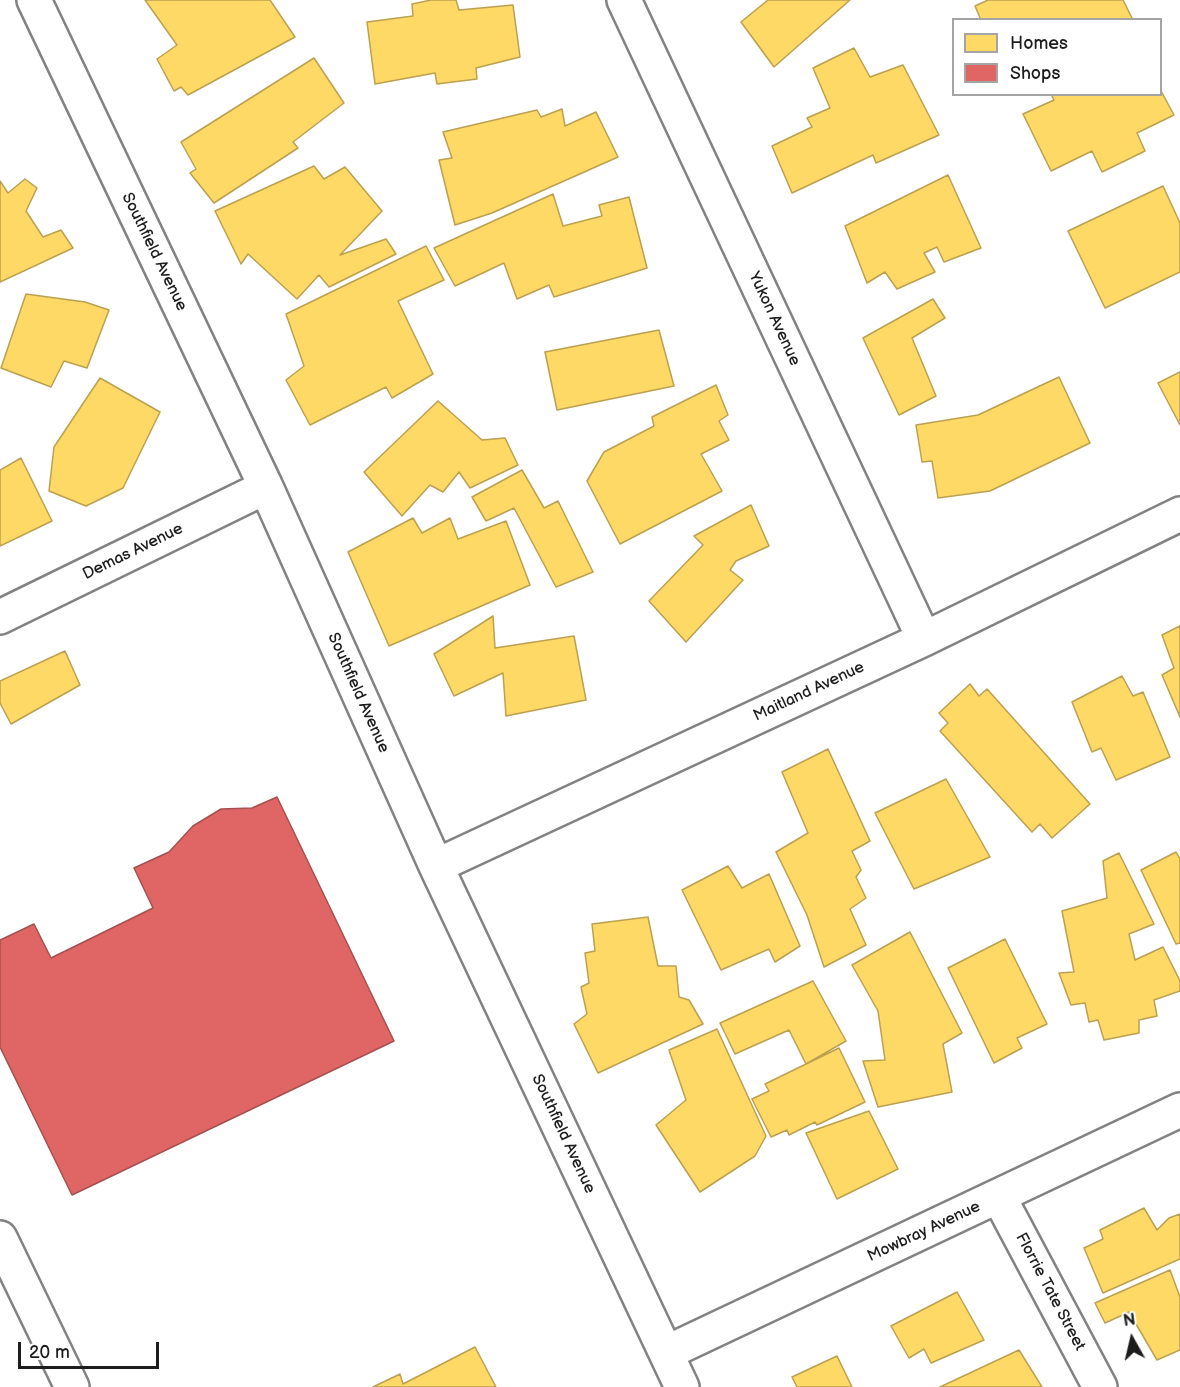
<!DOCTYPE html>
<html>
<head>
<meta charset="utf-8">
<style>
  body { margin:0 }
  #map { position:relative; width:1180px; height:1387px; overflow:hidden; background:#fff; font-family:"Balsamiq Sans",sans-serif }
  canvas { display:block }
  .legend { position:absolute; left:952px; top:18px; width:210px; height:78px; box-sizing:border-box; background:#fff; border:2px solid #a4a4a4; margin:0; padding:8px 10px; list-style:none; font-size:18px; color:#1c1c1c }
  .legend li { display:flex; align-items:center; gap:12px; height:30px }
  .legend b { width:30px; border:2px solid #a4a4a4 }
  .north { position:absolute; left:1102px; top:1309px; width:60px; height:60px; -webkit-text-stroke:4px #fff; paint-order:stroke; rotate:352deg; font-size:16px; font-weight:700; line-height:24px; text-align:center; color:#1c1c1c }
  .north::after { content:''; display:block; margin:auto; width:21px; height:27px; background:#1c1c1c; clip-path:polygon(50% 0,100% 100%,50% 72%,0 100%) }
  .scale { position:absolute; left:18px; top:1342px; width:141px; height:27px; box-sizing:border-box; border:3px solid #1c1c1c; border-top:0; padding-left:8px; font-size:18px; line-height:21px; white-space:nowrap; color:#1c1c1c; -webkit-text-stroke:4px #fff; paint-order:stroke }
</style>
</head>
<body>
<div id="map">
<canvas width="1180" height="1387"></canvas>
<ul class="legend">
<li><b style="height:16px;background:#ffd966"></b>Homes</li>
<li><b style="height:16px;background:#e06666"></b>Shops</li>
</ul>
<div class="north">N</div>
<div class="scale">20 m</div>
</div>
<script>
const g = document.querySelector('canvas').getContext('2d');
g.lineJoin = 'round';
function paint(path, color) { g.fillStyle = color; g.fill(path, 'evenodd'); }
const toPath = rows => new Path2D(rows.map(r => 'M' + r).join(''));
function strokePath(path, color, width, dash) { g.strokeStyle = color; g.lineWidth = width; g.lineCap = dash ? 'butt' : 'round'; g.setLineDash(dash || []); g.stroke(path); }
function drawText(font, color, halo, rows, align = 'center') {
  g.font = font + ' "Balsamiq Sans",sans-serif'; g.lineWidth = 6; g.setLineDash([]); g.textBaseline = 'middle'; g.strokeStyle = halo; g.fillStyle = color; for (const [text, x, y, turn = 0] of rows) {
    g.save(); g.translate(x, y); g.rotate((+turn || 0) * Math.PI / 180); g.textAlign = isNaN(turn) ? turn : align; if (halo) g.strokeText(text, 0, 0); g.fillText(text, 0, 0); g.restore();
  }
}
const homes = toPath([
  [145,0,270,0,295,37,188,95,181,87,174,91,157,59,177,45,145,0],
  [431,0,456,0,459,10,513,5,520,57,476,68,477,79,437,84,435,73,375,84,367,22,413,16,412,4,431,0],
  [768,0,850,0,774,67,741,22,768,0],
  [988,0,1123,0,1133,20,981,20,975,6,988,0],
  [854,48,870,77,903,65,939,135,876,163,873,155,792,193,772,146,812,127,807,118,830,108,813,68,854,48],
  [314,58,344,103,293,142,298,148,214,203,190,173,196,169,181,142,314,58],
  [1160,89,1174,115,1137,133,1145,151,1102,172,1092,151,1051,171,1023,114,1054,100,1051,94,1160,94,1160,89],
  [562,109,565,126,596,112,618,157,492,213,455,225,439,160,452,158,443,132,537,110,541,117,562,109],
  [314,166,324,179,345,167,382,211,340,255,386,239,396,254,329,287,319,275,297,299,248,254,241,264,215,211,314,166],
  [948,175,981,248,944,262,937,247,924,253,935,272,897,289,885,272,867,283,845,226,948,175],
  [25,179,37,188,26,211,43,237,61,230,73,248,0,282,0,181,8,193,25,179],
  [1163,186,1180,223,1180,272,1105,308,1068,231,1163,186],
  [553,194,563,226,602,216,599,205,629,197,647,268,554,297,549,285,517,299,504,263,455,286,434,248,553,194],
  [426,246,444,280,398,301,433,374,392,398,386,387,310,425,286,380,304,366,286,314,426,246],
  [26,294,85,302,109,310,87,368,64,361,51,387,1,368,26,294],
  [933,299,945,318,912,338,936,396,899,415,863,338,933,299],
  [659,330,674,386,557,410,545,352,659,330],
  [1180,372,1180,425,1158,383,1180,372],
  [1059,377,1090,443,990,491,938,498,932,461,922,462,916,425,978,415,1059,377],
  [100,378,160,412,123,488,86,506,49,491,54,447,100,378],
  [716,385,728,415,719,421,729,440,701,454,722,491,620,544,587,481,604,452,654,426,652,417,716,385],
  [438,401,482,440,505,438,518,465,470,488,459,472,443,492,430,485,402,516,364,472,438,401],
  [21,458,52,521,0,546,0,470,21,458],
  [522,470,544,508,558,501,593,572,556,587,514,508,486,521,472,497,522,470],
  [751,505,769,546,736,561,730,570,743,580,686,642,649,601,703,545,694,536,751,505],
  [413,518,422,533,450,518,458,539,506,521,530,585,389,646,348,552,413,518],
  [493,616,495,648,574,636,586,700,506,716,503,673,454,696,434,654,493,616],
  [1180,626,1180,717,1162,675,1174,668,1162,635,1180,626],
  [65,651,80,685,11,724,0,703,0,681,65,651],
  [1122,676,1133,696,1143,692,1170,757,1116,780,1101,748,1092,752,1072,702,1122,676],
  [970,684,979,696,987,689,1090,804,1052,838,1040,824,1032,832,940,731,948,723,939,713,970,684],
  [828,749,870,841,852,851,861,870,856,877,866,898,850,909,866,945,824,967,807,915,776,852,808,833,782,772,828,749],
  [946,779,990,857,914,889,875,813,946,779],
  [1176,852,1180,859,1180,943,1176,944,1141,870,1176,852],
  [1119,853,1154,924,1129,934,1135,960,1163,947,1180,981,1180,991,1154,1000,1157,1016,1139,1020,1139,1033,1104,1040,1098,1020,1089,1022,1085,1003,1071,1005,1059,973,1074,972,1062,911,1107,898,1103,861,1119,853],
  [728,866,742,888,769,874,800,946,775,962,769,949,721,970,682,890,728,866],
  [648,917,658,966,676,966,679,997,689,1000,703,1024,598,1073,574,1024,587,1014,581,987,589,983,585,953,595,951,592,924,648,917],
  [910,932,962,1033,943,1044,952,1092,878,1107,863,1061,885,1060,878,1011,852,965,910,932],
  [1005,939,1047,1024,1017,1038,1022,1048,994,1063,948,968,1005,939],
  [813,981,846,1041,806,1064,789,1030,735,1054,720,1023,813,981],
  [717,1029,766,1136,755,1156,700,1192,656,1125,686,1100,669,1050,717,1029],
  [839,1048,865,1102,817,1125,815,1122,789,1135,787,1130,771,1137,752,1099,769,1091,765,1084,839,1048],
  [869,1111,898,1169,837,1199,806,1133,869,1111],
  [1144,1208,1157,1230,1169,1218,1180,1214,1180,1259,1103,1293,1084,1248,1103,1239,1100,1230,1144,1208],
  [1170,1270,1180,1297,1180,1350,1157,1360,1129,1312,1105,1323,1095,1303,1170,1270],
  [957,1292,984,1340,931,1363,924,1349,909,1358,891,1326,957,1292],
  [475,1347,496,1387,373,1387,400,1374,403,1384,475,1347],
  [1019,1350,1042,1387,940,1387,1019,1350],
  [837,1356,852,1387,797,1387,792,1377,837,1356]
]);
paint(homes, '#ffd966');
strokePath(homes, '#bba050', 1.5);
const shops = toPath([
  [277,797,394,1041,72,1195,0,1047,0,940,34,924,51,958,153,908,134,868,169,852,193,826,221,809,252,808,277,797]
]);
paint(shops, '#e06666');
strokePath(shops, '#a55050', 1.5);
const street = toPath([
  [34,0,266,487,436,866,682,1387],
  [624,0,924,639],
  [0,617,266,487],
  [436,866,924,639,1180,514],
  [999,1197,1100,1387],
  [0,1238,72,1387],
  [668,1352,1180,1110]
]);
strokePath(street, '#828282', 38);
strokePath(street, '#fff', 33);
drawText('16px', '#1c1c1c', '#fff', [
  ["Southfield Avenue",154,252,64],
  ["Yukon Avenue",774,319,65],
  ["Demas Avenue",133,552,-26],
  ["Maitland Avenue",809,692,-25],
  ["Southfield Avenue",358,693,66],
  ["Southfield Avenue",563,1134,65],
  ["Mowbray Avenue",924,1232,-25],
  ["Florrie Tate Street",1050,1292,62]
]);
</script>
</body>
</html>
